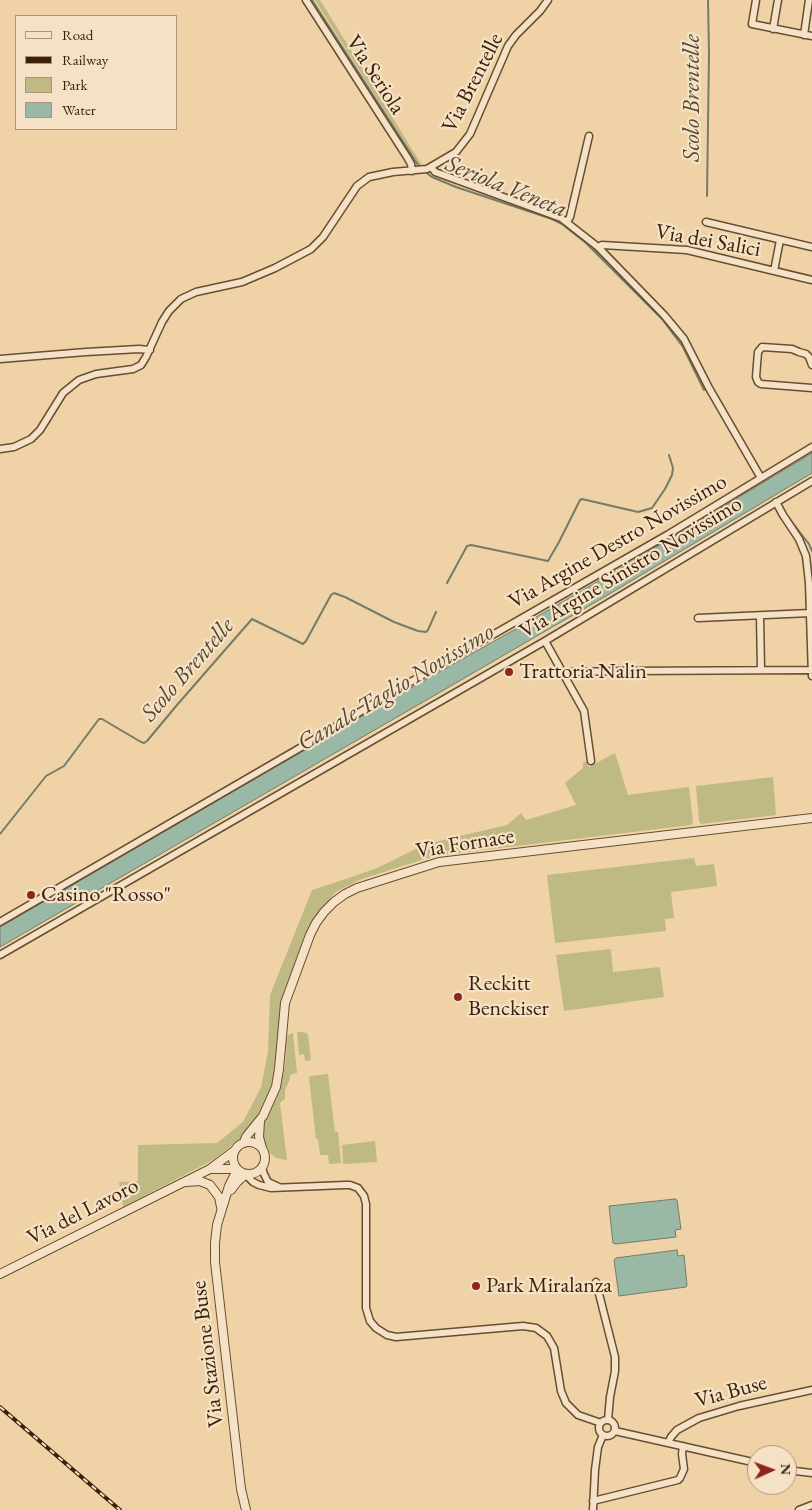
<!DOCTYPE html>
<html>
<head>
<meta charset="utf-8">
<style>
  body { margin:0 }
  #map { position:relative; width:812px; height:1510px; overflow:hidden; background:#f0d2a7; font-family:"EB Garamond",serif }
  canvas { display:block }
  .legend { position:absolute; left:15px; top:15px; width:162px; height:115px; box-sizing:border-box; background:#f5e2c6; border:1px solid #ab957a; margin:0; padding:6px 9px; list-style:none; font-size:15px; color:#3b2109 }
  .legend li { display:flex; align-items:center; gap:10px; height:25px }
  .legend b { width:25px; border:1px solid #ab957a }
  .north { position:absolute; left:747px; top:1445px; width:50px; height:50px; box-sizing:border-box; background:#f5e2c6; border:1px solid #ab957a; border-radius:50%; rotate:88deg; font-size:14px; font-weight:700; line-height:20px; text-align:center; color:#3b2109 }
  .north::after { content:''; display:block; margin:auto; width:18px; height:22px; background:#8f2418; clip-path:polygon(50% 0,100% 100%,50% 72%,0 100%) }
</style>
</head>
<body>
<div id="map">
<canvas width="812" height="1510"></canvas>
<ul class="legend">
<li><b style="height:6px;background:#f5e2c6"></b>Road</li>
<li><b style="height:6px;background:#3b2109"></b>Railway</li>
<li><b style="height:14px;background:#bfba83"></b>Park</li>
<li><b style="height:14px;background:#9ab8a6"></b>Water</li>
</ul>
<div class="north">N</div>
</div>
<script>
const g = document.querySelector('canvas').getContext('2d');
g.lineJoin = 'round';
function paint(path, color) { g.fillStyle = color; g.fill(path, 'evenodd'); }
const toPath = rows => new Path2D(rows.map(r => 'M' + r).join(''));
function strokePath(path, color, width, dash) { g.strokeStyle = color; g.lineWidth = width; g.lineCap = dash ? 'butt' : 'round'; g.setLineDash(dash || []); g.stroke(path); }
function drawText(font, color, halo, rows, align = 'center') {
  g.font = font + ' "EB Garamond",serif'; g.lineWidth = 4.5; g.setLineDash([]); g.textBaseline = 'middle'; g.strokeStyle = halo; g.fillStyle = color; for (const [text, x, y, turn = 0] of rows) {
    g.save(); g.translate(x, y); g.rotate((+turn || 0) * Math.PI / 180); g.textAlign = isNaN(turn) ? turn : align; if (halo) g.strokeText(text, 0, 0); g.fillText(text, 0, 0); g.restore();
  }
}
paint(toPath([
  [315,0,320,0,423,167,420,167,412,154],
  [615,753,628,795,689,787,693,823,691,825,434,856,359,880,336,892,320,911,307,932,288,983,283,1001,275,1074,272,1086,266,1102,246,1134,213,1160,123,1207,119,1182,138,1181,138,1145,217,1143,243,1122,261,1087,268,1052,270,995,312,890,349,878,377,868,426,844,507,825,521,813,526,820,576,805,565,783,583,768,583,763,587,761,589,767],
  [773,777,776,815,701,824,699,821,696,786],
  [694,858,696,866,714,864,717,886,671,892,674,918,665,919,666,931,555,943,547,875],
  [611,949,613,972,659,967,660,969,664,997,564,1011,556,955],
  [297,1032,303,1032,308,1034,311,1060,305,1061,304,1054,299,1055],
  [293,1033,297,1073,290,1075,290,1079,285,1090,285,1099,280,1103,287,1160,276,1158,269,1152,263,1140,262,1129,278,1092,282,1079,285,1066,287,1038,288,1035],
  [328,1074,335,1132,338,1132,341,1163,329,1164,328,1155,320,1155,318,1139,316,1139,309,1078,310,1076],
  [375,1141,377,1162,343,1164,342,1145]
]), '#bfba83');
const water = toPath([
  [812,453,812,473,606,596,0,947,0,927,407,690,514,630,638,558,812,453],
  [675,1199,677,1200,681,1229,675,1230,676,1237,616,1244,613,1243,609,1206,675,1199],
  [677,1250,678,1256,684,1255,687,1285,686,1287,619,1296,614,1260,616,1258,677,1250]
]);
paint(water, '#9ab8a6');
strokePath(water, '#747c67', 1);
strokePath(toPath([
  [312,0,418,165,421,168],
  [424,171,432,177,456,187,552,219,562,224,586,243,662,319,683,347,704,390],
  [707,196,709,54,708,0],
  [788,517,809,544,812,551],
  [447,583,467,546,471,545,548,561,559,542,580,500,582,499,638,512,652,508,665,489,672,475,673,468,669,455],
  [0,834,46,776,64,766,99,719,102,719,141,742,144,743,147,741,177,705,252,619,303,644,306,641,331,595,334,593,345,597,394,622,418,631,426,632,428,630,436,612]
]), '#747c67', 2);
const minor = toPath([
  [306,0,407,157,411,164,412,171],
  [756,0,752,24,812,36],
  [773,29,778,0],
  [804,35,809,0],
  [431,167,435,172,561,218,598,247,664,315,684,339,709,388,761,478],
  [567,222,570,217,589,136],
  [706,222,812,247],
  [598,247,602,245,687,250,812,280],
  [774,271,780,240],
  [0,359,86,352,139,349,150,350],
  [812,365,809,357,806,354,799,352,792,349,762,347,758,352,756,377,758,382,761,384,812,388],
  [0,449,14,447,31,439,40,430,63,393,79,380,96,374,133,369,141,365,146,357,162,322,169,311,181,299,196,292,242,282,275,268,311,249,323,237,357,186,369,177,393,172,427,169,456,152,470,134,508,46,516,35,540,11,548,0],
  [776,502,783,515,799,539,806,556,809,583,812,676],
  [760,616,761,670],
  [698,618,810,613],
  [545,641,584,711,591,761],
  [564,675,572,672,623,671,812,670],
  [0,922,305,745,393,692,667,535,812,447],
  [0,955,545,641,812,481],
  [262,1168,264,1174,268,1182,279,1187],
  [248,1175,248,1177,253,1182,259,1185,271,1188,345,1185,350,1185,358,1188,364,1196,366,1204,366,1308,370,1321,376,1328,387,1335,396,1337,523,1326,536,1328,547,1336,554,1348,561,1391,566,1403,578,1415,601,1423],
  [596,1282,615,1357,615,1371,610,1397,608,1420],
  '599 1428a8 8 0 1 1 16 0a8 8 0 1 1-16 0Z',
  [615,1431,757,1463],
  [668,1443,671,1437,677,1430,699,1418,739,1406,812,1390],
  [787,1470,812,1473],
  [593,1501,678,1480,680,1478,684,1469,682,1454,683,1446],
  [593,1510,595,1470,598,1447,603,1435],
  [799,1510,812,1505]
]);
const tertiary = toPath([
  [260,1121,259,1137,262,1148],
  '233 1158a16 16 0 1 1 32 0a16 16 0 1 1-32 0Z',
  [244,1143,246,1137,263,1116,276,1087,279,1069,285,1003,310,935,316,923,324,912,334,902,345,894,357,888,439,862,812,818],
  [210,1169,236,1169],
  [237,1170,229,1186,217,1225,215,1243,215,1262,241,1489,246,1510],
  [186,1182,200,1181,210,1185,219,1197,221,1207],
  [231,1190,237,1182,246,1174],
  [0,1274,210,1169,234,1151]
]);
strokePath(minor, '#684d30', 9);
strokePath(tertiary, '#684d30', 10);
strokePath(minor, '#f5e2c6', 6);
strokePath(tertiary, '#f5e2c6', 8);
const rail = toPath([
  [0,1407,120,1510]
]);
strokePath(rail, '#3b2109', 4);
strokePath(rail, '#f5e2c6', 2, [5.5]);
for (const [x, y, r, color] of [
  [509,672,5,"#8f2418"],
  [31,895,5,"#8f2418"],
  [458,997,5,"#8f2418"],
  [476,1286,5,"#8f2418"]
]) { const dot = new Path2D(); dot.arc(x, y, r, 0, 2 * Math.PI); g.fillStyle = color; g.fill(dot); strokePath(dot, '#f5e2c6', 2); }
drawText('22px', '#3b2109', '#f5e2c6', [
  ["Via Seriola",375,75,57],
  ["Via Brentelle",473,83,-63],
  ["Via dei Salici",708,241,10],
  ["Via Argine Destro Novissimo",618,542,-30],
  ["Via Argine Sinistro Novissimo",631,568,-31],
  ["Via Fornace",465,844,-9],
  ["Via del Lavoro",83,1212,-27],
  ["Via Stazione Buse",208,1354,-97],
  ["Via Buse",731,1392,-15]
]);
drawText('22px', '#3b2109', '#f5e2c6', [
  ["Trattoria Nalin",519,672],
  ["Casino \"Rosso\"",41,895],
  ["Reckitt",468,984],
  ["Benckiser",468,1009],
  ["Park Miralanza",486,1286]
], 'left');
drawText('italic 24px', '#534730', '#f5e2c6', [
  ["Scolo Brentelle",692,98,-90],
  ["Seriola Veneta",506,187,22],
  ["Scolo Brentelle",188,670,-49],
  ["Canale Taglio Novissimo",396,688,-31]
]);
</script>
</body>
</html>
